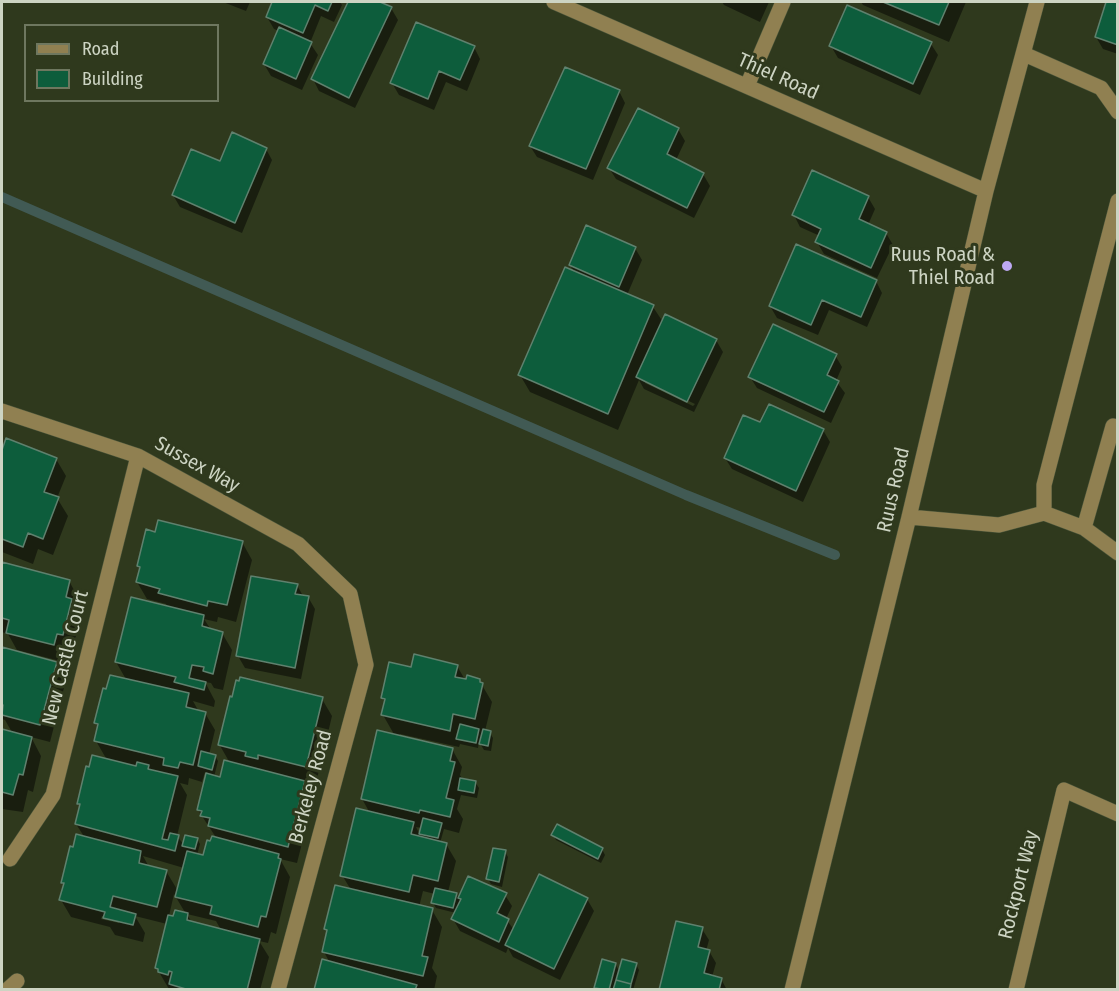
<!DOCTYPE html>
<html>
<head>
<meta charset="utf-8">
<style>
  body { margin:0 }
  #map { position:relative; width:1119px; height:991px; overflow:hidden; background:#2f391d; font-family:"Fira Sans Condensed",sans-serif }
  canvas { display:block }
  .frame { position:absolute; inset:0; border:3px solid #cdd4c3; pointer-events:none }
  .legend { position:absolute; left:24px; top:24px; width:195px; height:78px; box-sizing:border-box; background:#2f391d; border:2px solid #6e775f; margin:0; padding:8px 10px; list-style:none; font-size:18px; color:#cdd4c3 }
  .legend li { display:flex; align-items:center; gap:12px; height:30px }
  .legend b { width:30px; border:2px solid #6e775f }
</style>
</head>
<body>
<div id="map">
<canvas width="1119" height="991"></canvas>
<div class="frame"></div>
<ul class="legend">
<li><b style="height:8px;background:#908051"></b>Road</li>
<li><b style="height:16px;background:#0d5d3c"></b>Building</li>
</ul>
</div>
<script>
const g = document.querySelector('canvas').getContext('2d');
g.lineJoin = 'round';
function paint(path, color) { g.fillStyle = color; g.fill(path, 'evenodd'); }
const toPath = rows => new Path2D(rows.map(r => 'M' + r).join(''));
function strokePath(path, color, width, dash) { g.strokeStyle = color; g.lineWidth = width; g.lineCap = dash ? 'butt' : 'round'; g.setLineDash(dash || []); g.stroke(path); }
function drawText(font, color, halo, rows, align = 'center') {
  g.font = font + ' "Fira Sans Condensed",sans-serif'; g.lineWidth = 6; g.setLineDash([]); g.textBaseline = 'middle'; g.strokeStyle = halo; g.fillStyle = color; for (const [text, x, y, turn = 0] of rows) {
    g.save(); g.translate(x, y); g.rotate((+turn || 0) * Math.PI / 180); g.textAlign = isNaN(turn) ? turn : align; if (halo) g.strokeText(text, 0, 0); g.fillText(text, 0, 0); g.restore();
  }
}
paint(toPath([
  [223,2,250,2,246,11],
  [274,2,340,2,342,5,334,22,321,16,310,43,318,55,302,90,271,76,264,64,279,31,274,29,267,17],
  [350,2,377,2,391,8,398,20,355,108,319,91,313,79],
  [722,2,769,2,760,22,724,5],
  [861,2,966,2,949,42,863,5],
  [1108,2,1118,2,1118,54,1103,49,1096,37],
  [931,44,938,55,920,95,838,58,831,46],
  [474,47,480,59,467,91,446,82,434,110,399,95,392,83],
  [619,91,625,103,593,180,537,157,530,146],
  [678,129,685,141,676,160,703,174,710,186,694,218,616,179,609,168],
  [266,149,272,160,242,233,180,207,173,195,221,163],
  [868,197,875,209,868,225,886,233,893,245,877,278,824,254,817,242,820,236,800,227,794,215],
  [635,248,642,260,627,295,653,307,663,322,716,340,723,352,694,412,644,389,639,380,618,430,530,392,520,375,575,273,570,265],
  [645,380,695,404,693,406,645,383],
  [876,281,882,293,867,327,829,310,818,335,777,318,770,306],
  [835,355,842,367,836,381,845,393,831,423,757,388,750,377],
  [761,424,823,430,830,442,803,502,732,469,725,458],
  [7,440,56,459,66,476,57,498,68,516,53,555,38,549,33,564,2,552,2,454],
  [242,542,252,560,236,622,218,617,217,622,204,619,211,630,222,633,232,650,223,690,214,688,211,683,205,682,215,701,214,707,193,701,199,712,205,713,215,730,209,755,215,756,218,761,214,777,221,778,230,763,219,744,322,699,332,716,316,783,302,780,313,800,297,863,280,859,290,877,276,934,271,932,268,943,259,941,269,957,260,990,169,989,156,967,167,924,135,916,145,933,143,942,115,935,110,927,71,917,61,900,64,886,62,882,74,849,85,838,76,824,81,807,78,803,90,768,107,760,96,741,98,728,96,723,127,681,116,662,168,608,166,604,147,599,137,582,140,570,138,566],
  [205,772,208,773,198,810,217,839,204,857,197,855,200,844,197,839,184,845,177,836,187,795,180,783,188,785,189,778,202,782],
  [143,856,184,868,178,891,166,871,149,867],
  [174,894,186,914,174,918,169,916],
  [187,914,216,921,221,930,192,923],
  [102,916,119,920,119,923,101,919],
  [2,564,69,581,79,599,76,608,81,617,72,651,67,650,64,662,17,650,8,634,2,632],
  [297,585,303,596,308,597,315,609,301,679,245,668,238,656],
  [2,649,56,663,66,680,50,742,31,737,41,756,33,792,28,790,23,812,2,809,2,731,13,734,5,720,2,719],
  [457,666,467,683,479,680,492,702,485,731,490,733,493,738,491,751,484,750,479,742,478,748,460,744,459,747,400,734,400,737,452,749,462,767,460,775,463,780,475,782,479,788,477,798,461,795,457,809,463,819,459,833,444,829,440,843,446,844,456,861,448,892,456,894,459,899,469,878,505,895,512,906,506,919,514,930,587,899,594,911,560,980,513,957,508,948,506,953,460,931,453,919,456,913,436,908,433,903,435,894,423,891,419,907,432,910,442,927,432,968,437,976,434,990,315,990,330,963,324,952,328,933,326,929,351,890,342,875,370,813,362,799,395,736,383,715,386,703,382,698,412,669],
  [416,827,422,828,420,835],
  [553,835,602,849,605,855,601,863,556,840],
  [505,852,508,857,502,887,491,884,488,879],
  [702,929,709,940,706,951,709,951,716,963,712,977,721,979,727,990,660,990],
  [615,964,620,972,636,964,639,970,633,990,597,990,596,988]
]), '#0007');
strokePath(toPath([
  [2,197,686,495,835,555]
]), '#415a54', 10);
const building = toPath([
  [272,2,332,2,328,11,315,5,303,33,266,17,272,2],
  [348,2,380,2,392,7,349,98,311,79,348,2],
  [883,2,949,2,939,25,883,2],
  [1106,2,1118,2,1118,45,1095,37,1106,2],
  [847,5,932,42,913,84,829,46,847,5],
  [416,22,475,46,460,80,439,71,428,99,390,83,416,22],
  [279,27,312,42,296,79,263,64,279,27],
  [565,67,620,90,586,169,529,146,565,67],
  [638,108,679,128,667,154,704,173,687,208,607,168,638,108],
  [232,132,267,148,235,223,172,195,191,149,220,161,232,132],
  [812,170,869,196,859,219,887,232,871,268,815,242,821,229,792,215,812,170],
  [586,225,636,247,619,287,569,265,586,225],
  [796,244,877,280,861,317,822,300,811,325,769,306,796,244],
  [565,267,654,305,608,414,518,375,565,267],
  [665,314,717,339,687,402,636,377,665,314],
  [773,324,837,354,827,375,839,381,824,412,748,377,773,324],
  [769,404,824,429,796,491,724,458,743,415,760,422,769,404],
  [6,438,57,458,44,492,59,497,43,539,28,533,23,547,2,539,2,450,6,438],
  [158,520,243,541,227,605,208,601,207,606,158,593,160,589,136,582,140,567,137,566,146,529,155,532,158,520],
  [2,562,70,580,66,597,72,599,63,635,57,634,54,645,6,633,9,620,2,618,2,562],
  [251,576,298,584,295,594,309,596,295,668,236,656,251,576],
  [131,597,204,615,202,626,223,632,213,674,203,671,204,667,192,665,189,678,206,682,204,690,174,682,176,677,115,662,131,597],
  [2,647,57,662,40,725,2,715,3,705,2,705,2,647],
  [414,654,458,665,455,677,466,679,467,675,480,679,480,682,483,683,475,719,453,714,450,731,381,715,385,699,381,698,389,662,411,667,414,654],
  [110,675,189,693,186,707,206,712,193,765,180,762,178,768,163,765,164,758,94,741,98,724,94,723,103,688,106,689,110,675],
  [240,677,323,697,306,767,258,755,258,759,245,756,246,752,218,745,230,696,232,697,236,680,239,681,240,677],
  [460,724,479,729,476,743,456,739,460,724],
  [2,729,32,737,23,775,19,774,13,795,2,792,2,729],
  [483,729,491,731,488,746,479,744,483,729],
  [377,730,453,748,450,761,455,762,446,798,454,800,450,817,420,810,419,813,361,799,377,730],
  [201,751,216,755,212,770,198,766,201,751],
  [92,755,136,766,137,762,149,765,148,769,178,776,162,839,168,840,170,833,179,835,175,851,75,824,80,804,77,804,86,766,89,767,92,755],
  [224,760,305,781,288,847,208,826,210,818,200,816,202,811,197,810,206,773,220,777,224,760],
  [460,778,476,781,474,793,458,790,460,778],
  [356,808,414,822,411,834,447,843,438,881,413,875,409,892,340,876,356,808],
  [423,818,442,823,438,838,419,834,423,818],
  [557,824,603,848,598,859,551,835,557,824],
  [76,834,141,851,139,863,167,870,157,907,113,896,110,907,136,914,133,925,103,918,105,912,59,900,64,883,61,883,70,846,73,847,76,834],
  [185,835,198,838,195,849,182,846,185,835],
  [212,836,279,854,278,858,281,859,266,917,261,916,258,927,210,914,212,906,175,897,187,851,203,855,207,840,210,841,212,836],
  [493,848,506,850,499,882,486,879,493,848],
  [539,874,588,898,554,969,505,945,539,874],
  [468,876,507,893,497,913,509,919,499,942,451,919,461,899,458,898,468,876],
  [335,885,433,908,422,956,428,957,423,976,322,952,327,930,324,929,335,885],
  [435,888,457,893,453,908,431,903,435,888],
  [175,910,188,913,187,920,260,939,247,990,189,990,169,984,172,972,169,971,168,975,158,972,158,969,155,968,168,915,173,916,175,910],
  [676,921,703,927,698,947,710,950,704,973,722,978,719,990,659,990,676,921],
  [322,959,417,985,415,990,314,990,322,959],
  [602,959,616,963,609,990,594,988,602,959],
  [622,959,637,963,631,984,616,980,622,959],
  [616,980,631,984,630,990,613,990,616,980]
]);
paint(building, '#0d5d3c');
strokePath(building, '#5f816e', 1.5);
const minor = toPath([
  [554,2,986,191],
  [1024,54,1101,88,1118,112],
  [747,86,783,2],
  [2,411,138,456,298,544,350,594,366,665,278,990],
  [1044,513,1044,485,1118,201],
  [909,517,999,525,1044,513,1084,528,1118,553],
  [1084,528,1113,426,1118,429],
  [10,859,53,795,138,456],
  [7,990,17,981],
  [792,990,909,517,986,191,1037,2],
  [1016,990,1064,790,1118,814]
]);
strokePath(minor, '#4b553b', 16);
strokePath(minor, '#908051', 15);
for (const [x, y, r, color] of [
  [1007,266,6,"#bea9f4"]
]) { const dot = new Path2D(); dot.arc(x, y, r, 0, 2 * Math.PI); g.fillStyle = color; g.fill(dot); strokePath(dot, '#2f391d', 2); }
drawText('20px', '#cdd4c3', '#2f391d', [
  ["Thiel Road",778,77,24],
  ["Sussex Way",197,465,29],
  ["Ruus Road",894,490,-77],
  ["New Castle Court",66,658,-76],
  ["Berkeley Road",311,787,-75],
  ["Rockport Way",1019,885,-76]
]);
drawText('20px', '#cdd4c3', '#2f391d', [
  ["Ruus Road &",995,255],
  ["Thiel Road",995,278]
], 'right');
</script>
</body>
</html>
